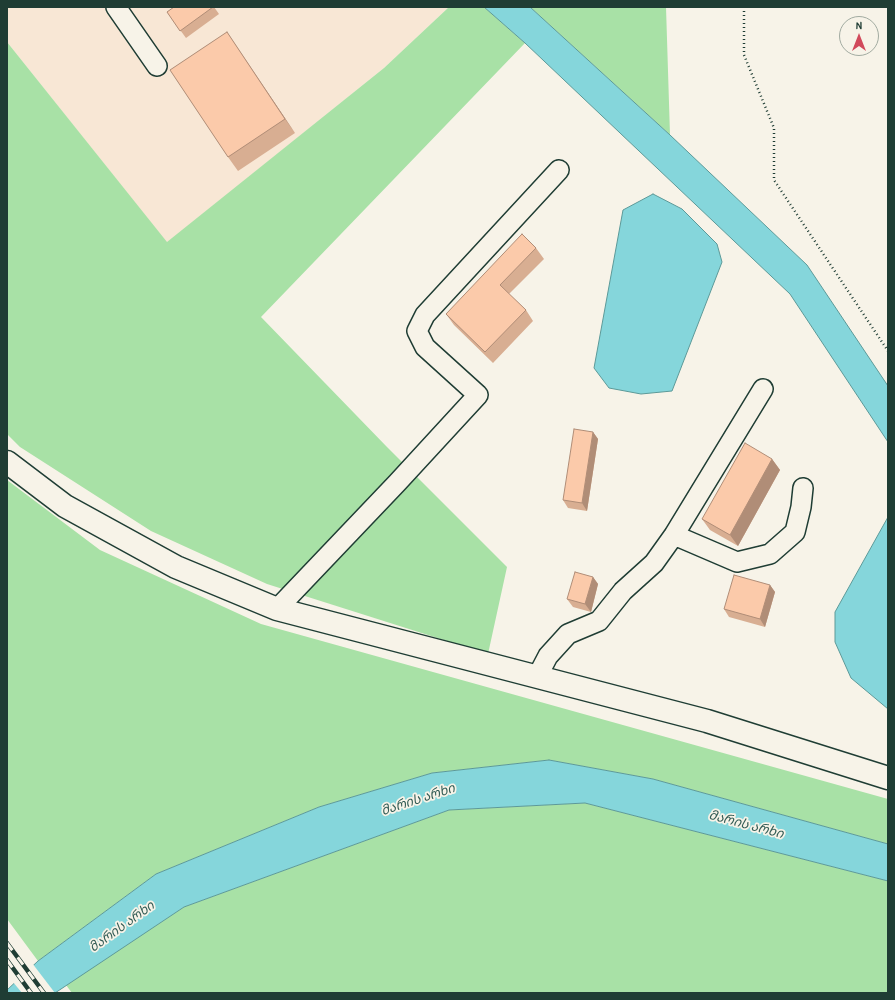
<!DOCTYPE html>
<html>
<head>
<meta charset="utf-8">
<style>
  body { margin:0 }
  #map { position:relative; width:895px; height:1000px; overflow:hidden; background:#f7f3e8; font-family:"Patrick Hand",sans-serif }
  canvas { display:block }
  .frame { position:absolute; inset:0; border:8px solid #1f3d34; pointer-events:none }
  .north { position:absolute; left:839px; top:16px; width:40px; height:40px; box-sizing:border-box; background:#f7f3e8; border:1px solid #a1aaa0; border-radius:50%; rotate:0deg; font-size:11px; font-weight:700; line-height:16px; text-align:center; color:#1f3d34 }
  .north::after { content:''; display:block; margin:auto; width:14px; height:18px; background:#d1495b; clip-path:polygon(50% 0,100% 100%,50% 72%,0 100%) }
</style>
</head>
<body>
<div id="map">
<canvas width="895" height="1000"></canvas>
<div class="frame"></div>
<div class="north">N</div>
</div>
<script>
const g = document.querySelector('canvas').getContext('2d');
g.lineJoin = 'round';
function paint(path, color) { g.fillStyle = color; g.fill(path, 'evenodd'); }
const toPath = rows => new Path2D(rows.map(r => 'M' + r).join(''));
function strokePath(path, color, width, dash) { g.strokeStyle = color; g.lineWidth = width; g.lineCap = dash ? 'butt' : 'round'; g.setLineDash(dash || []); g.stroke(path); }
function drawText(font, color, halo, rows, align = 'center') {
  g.font = font + ' "Patrick Hand","Noto Sans Georgian",sans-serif'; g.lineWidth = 3.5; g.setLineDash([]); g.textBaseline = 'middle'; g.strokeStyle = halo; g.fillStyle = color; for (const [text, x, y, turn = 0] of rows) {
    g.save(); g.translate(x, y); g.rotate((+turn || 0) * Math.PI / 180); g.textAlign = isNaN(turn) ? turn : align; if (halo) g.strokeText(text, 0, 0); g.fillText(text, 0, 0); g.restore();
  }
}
paint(toPath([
  [7,7,449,7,384,68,167,243,7,42]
]), '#f8e7d5');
paint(toPath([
  [449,7,484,7,525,43,261,317,387,447,507,567,488,654,267,584,151,531,20,447,7,434,7,42,167,242,384,68],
  [530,7,666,7,670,135],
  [7,480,100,550,261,624,888,799,888,844,653,779,549,760,432,773,319,807,156,874,38,961,7,919],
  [585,803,888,881,888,993,72,993,66,985,184,907,449,810]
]), '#a8e1a6');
const water = toPath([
  [484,7,530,7,670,135,807,265,888,386,888,442,790,294,525,43,484,7],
  [653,194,682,209,717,244,722,262,672,391,641,394,609,388,594,368,623,210,653,194],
  [888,517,888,709,851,678,835,642,835,612,888,517],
  [549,760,653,779,888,844,888,881,585,803,449,810,184,907,55,993,7,993,7,990,38,961,156,874,319,807,432,773,549,760]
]);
paint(water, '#85d6db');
strokePath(water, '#5c9998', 1);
paint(toPath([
  [32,963,55,993,22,993,13,982]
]), '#f7f3e8');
const minor = toPath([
  [116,7,157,66],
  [674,535,737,562,770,554,795,532,801,507,803,488],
  [277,609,397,483,478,395,425,347,417,331,425,315,559,170],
  [537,677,548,656,568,634,599,621,623,591,654,563,674,535,763,389]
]);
const major = toPath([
  [7,462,65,506,176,567,277,609,707,721,888,778]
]);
strokePath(minor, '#1f3d34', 22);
strokePath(major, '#1f3d34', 25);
strokePath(toPath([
  [744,7,744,55,774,128,774,180,888,351]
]), '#1f3d34', 2.5, [1, 3]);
strokePath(minor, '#f7f3e8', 19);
strokePath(major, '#f7f3e8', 22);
const rail = toPath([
  [7,943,44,993],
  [7,960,31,993]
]);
strokePath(rail, '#1f3d34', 4.5);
strokePath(rail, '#f7f3e8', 3, [9]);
paint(toPath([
  [174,7,214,7,219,14,186,38,167,12],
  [227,32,295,133,238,171,228,157],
  [536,248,544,259,509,294,526,310,533,321,493,363,454,325,446,314],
  [593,432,598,439,587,511,568,508,563,500],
  [772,459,780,470,738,546,710,530,702,519],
  [593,577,598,584,591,612,573,607,567,599],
  [770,585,775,592,765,627,729,617,724,609]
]), '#d8ae92');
paint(toPath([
  [227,32,237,47,295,133,285,119],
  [593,432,598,439,587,511,582,503],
  [772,459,780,470,738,546,730,535],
  [593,577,598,584,591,612,585,604],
  [770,585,775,592,765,627,760,619]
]), '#b08d77');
const building = toPath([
  [174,7,213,7,180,31,167,12,174,7],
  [227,32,285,119,228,157,170,70,227,32],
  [522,234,536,248,500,285,526,310,485,352,446,314,522,234],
  [574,429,593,432,582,503,563,500,574,429],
  [745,443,772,459,730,535,702,519,745,443],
  [575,572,593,577,585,604,567,599,575,572],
  [734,575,770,585,760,619,724,609,734,575]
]);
paint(building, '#fbcaaa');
strokePath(building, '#b08d77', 1);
drawText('italic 13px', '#335c55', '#f7f3e8', [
  ["მარის არხი",418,800,-18],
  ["მარის არხი",746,825,15],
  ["მარის არხი",122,927,-36]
]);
</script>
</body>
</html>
